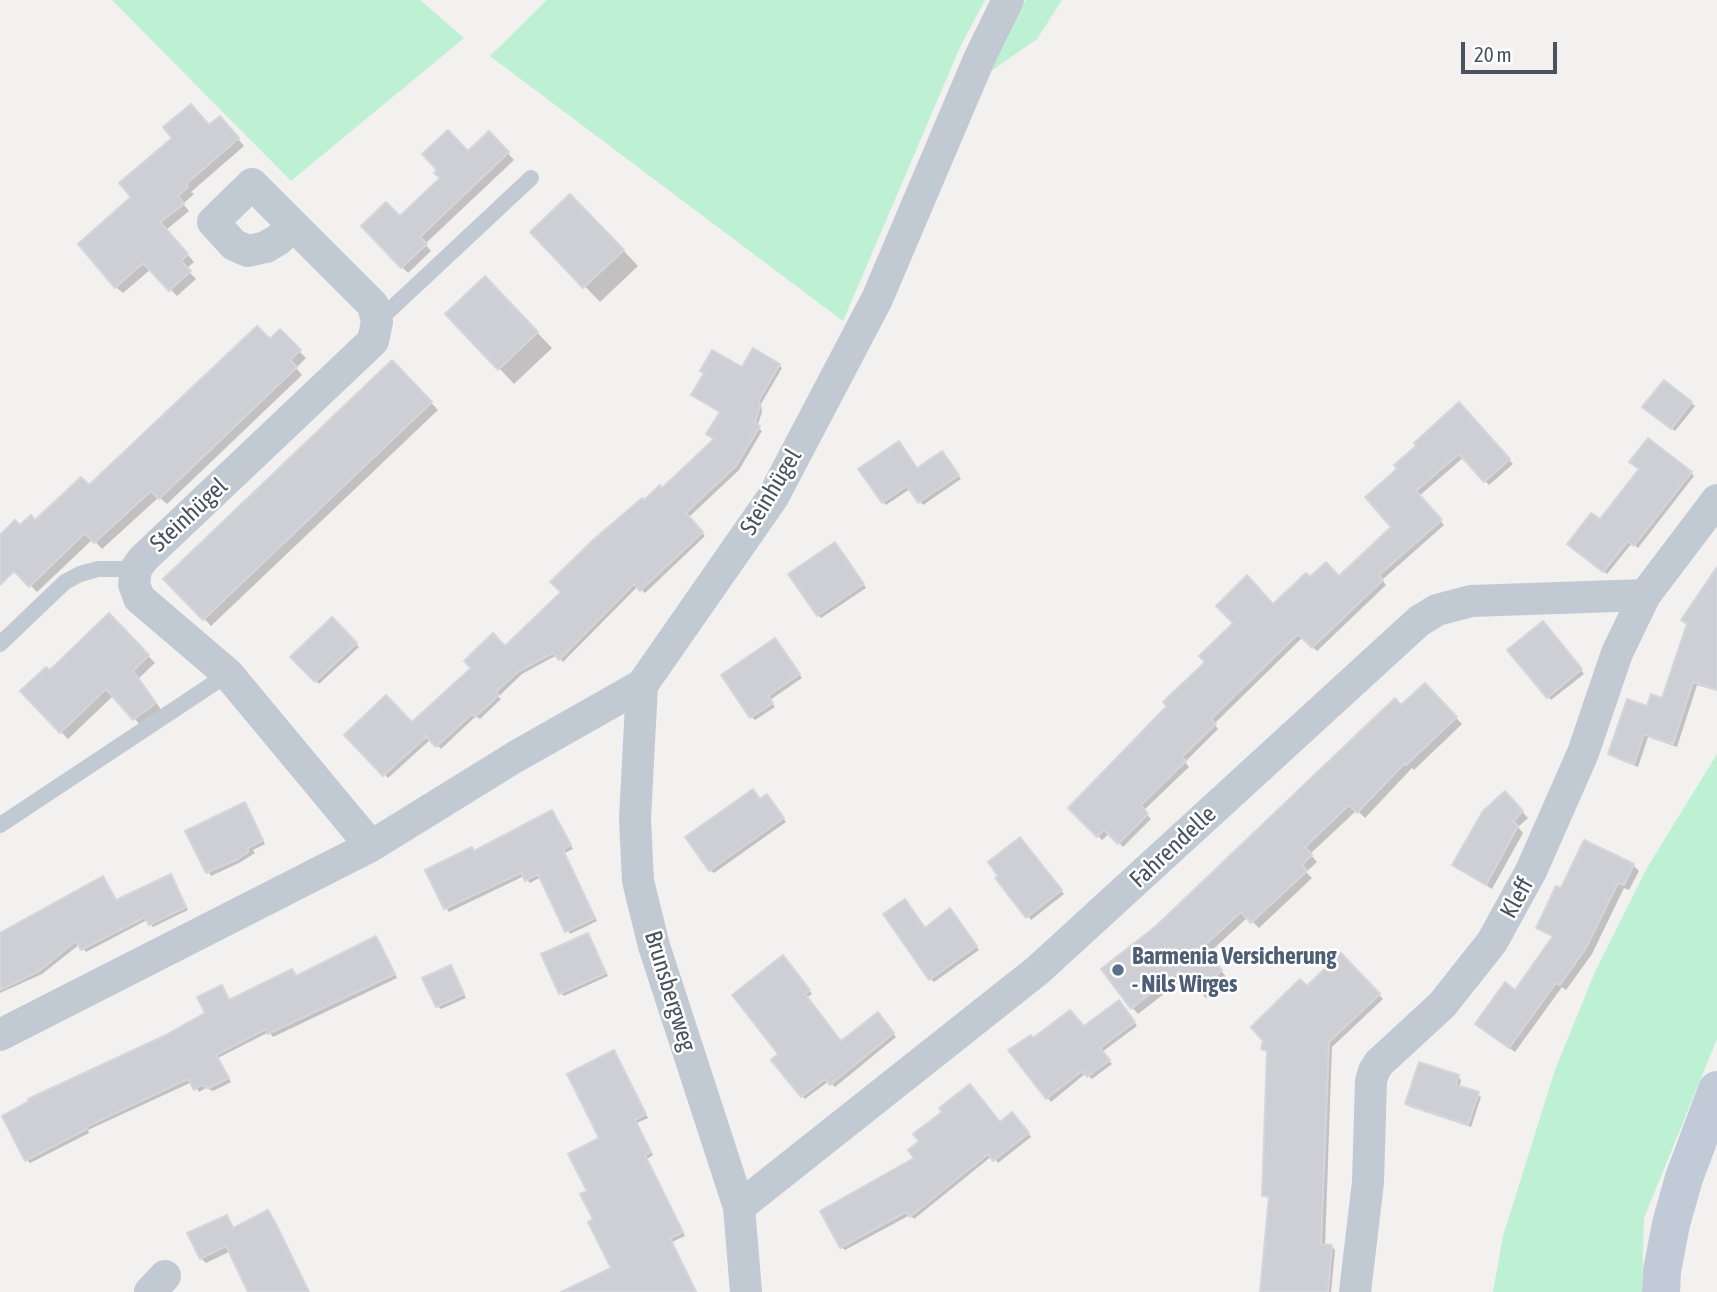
<!DOCTYPE html>
<html>
<head>
<meta charset="utf-8">
<style>
  body { margin:0 }
  #map { position:relative; width:1717px; height:1292px; overflow:hidden; background:#f3f0f0; font-family:"Asap Condensed",sans-serif }
  canvas { display:block }
  .scale { position:absolute; left:1461px; top:42px; width:96px; height:32px; box-sizing:border-box; border:4px solid #48535e; border-top:0; padding-left:9px; font-size:21px; line-height:24px; white-space:nowrap; color:#48535e; -webkit-text-stroke:5px #fff; paint-order:stroke }
</style>
</head>
<body>
<div id="map">
<canvas width="1717" height="1292"></canvas>
<div class="scale">20 m</div>
</div>
<script>
const g = document.querySelector('canvas').getContext('2d');
g.lineJoin = 'round';
function paint(path, color) { g.fillStyle = color; g.fill(path, 'evenodd'); }
const toPath = rows => new Path2D(rows.map(r => 'M' + r).join(''));
function strokePath(path, color, width, dash) { g.strokeStyle = color; g.lineWidth = width; g.lineCap = dash ? 'butt' : 'round'; g.setLineDash(dash || []); g.stroke(path); }
function drawText(font, color, halo, rows, align = 'center') {
  g.font = font + ' "Asap Condensed",sans-serif'; g.lineWidth = 5; g.setLineDash([]); g.textBaseline = 'middle'; g.strokeStyle = halo; g.fillStyle = color; for (const [text, x, y, turn = 0] of rows) {
    g.save(); g.translate(x, y); g.rotate((+turn || 0) * Math.PI / 180); g.textAlign = isNaN(turn) ? turn : align; if (halo) g.strokeText(text, 0, 0); g.fillText(text, 0, 0); g.restore();
  }
}
paint(toPath([
  [112,0,420,0,464,38,291,181],
  [547,0,985,0,961,45,843,321,490,56],
  [1026,0,1062,0,1037,39,987,74],
  [1717,754,1717,1039,1644,1218,1642,1292,1493,1292,1503,1236,1555,1070,1595,972,1647,868]
]), '#bef0d3');
paint(toPath([
  [226,125,244,146,191,192,194,194,183,204,189,211,166,230,194,262,186,269,196,279,177,296,151,269,123,293,116,287,210,127],
  [489,133,514,160,425,244,431,251,408,273,363,227,400,218],
  [586,211,638,266,600,302,533,232],
  [500,294,552,348,514,384,499,368],
  [280,332,306,358,296,368,302,375,167,504,159,497,102,549,93,539,37,592,0,554,0,537,35,523,89,488],
  [392,362,438,410,211,626,166,579],
  [779,365,782,368,761,404,762,412,757,427,762,431,739,470,688,518,705,536,645,593,638,586,563,662,557,655,522,674,498,697,501,699,480,719,476,716,441,749,431,739,388,778,347,735,412,724,505,648,563,593,645,502,662,490,715,439,721,413,693,395,742,369],
  [1665,382,1695,406,1675,431,1648,410],
  [1459,404,1513,464,1489,485,1464,457,1419,496,1444,525,1382,580,1386,585,1317,651,1303,637,1214,724,1218,729,1185,762,1189,767,1143,811,1151,819,1123,847,1110,833,1102,840,1070,808,1273,606,1310,580,1339,578,1393,527,1400,469],
  [945,457,961,479,923,505,910,489,886,505,883,502,918,470],
  [1691,473,1694,476,1638,548,1632,543,1607,574,1572,547,1600,521],
  [838,547,866,588,821,618,818,615],
  [1717,571,1717,691,1697,685,1677,747,1648,737,1638,767,1615,758,1610,754,1648,708,1663,700],
  [109,616,155,663,139,678,162,711,141,726,114,695,68,739,23,692,50,673],
  [332,619,359,647,319,684,293,657],
  [1546,627,1584,674,1551,700,1510,650],
  [778,644,802,678,770,700,775,707,755,720,752,717],
  [1425,685,1462,724,1414,770,1412,768,1365,818,1357,810,1310,854,1317,862,1306,872,1312,878,1259,928,1248,917,1208,954,1227,978,1206,998,1186,977,1138,1014,1132,1007,1156,929],
  [1505,793,1528,818,1518,827,1523,833,1492,889,1454,865],
  [770,799,786,822,714,873,710,870,760,801],
  [248,808,265,844,253,850,255,853,239,863,211,876,188,832],
  [552,812,573,849,565,853,597,921,570,934,541,877,530,883,524,876,449,912,446,908,427,870,475,853],
  [1023,842,1064,894,1031,920,1001,876],
  [1633,865,1639,871,1629,890,1624,888,1592,954,1566,990,1562,987,1515,1052,1483,1029,1515,992,1554,938,1538,927,1561,890],
  [170,876,188,910,153,927,147,920,86,952,80,944,42,974,0,993,0,935,103,878,117,902],
  [953,914,979,950,934,982,931,979,926,930],
  [587,935,608,976,564,996,561,993],
  [376,939,397,978,273,1037,269,1032,218,1058,231,1082,213,1091,206,1088,199,1092,192,1082,88,1130,89,1133,30,1163,27,1160,167,1036,207,1014,225,991,230,1002,292,971,297,977],
  [1341,956,1383,999,1332,1047,1325,1246,1331,1246,1335,1250,1331,1292,1262,1292,1270,1199,1263,1195,1269,1053,1263,1048,1307,988],
  [786,960,812,994,806,998,841,1043,881,1018,896,1037,835,1087,829,1081,805,1099,802,1096],
  [450,967,466,998,441,1009,437,1006],
  [1122,1005,1137,1026,1102,1052,1112,1064,1092,1079,1086,1073,1051,1102,1010,1050,1033,1040,1084,1028],
  [614,1053,648,1118,637,1123,653,1155,647,1159,685,1236,672,1242,697,1292,583,1292,614,1269,595,1220,589,1192,602,1139],
  [1458,1077,1461,1080,1459,1088,1481,1097,1471,1127,1410,1107,1407,1104],
  [1015,1117,1031,1137,998,1163,992,1156,914,1219,910,1215,845,1250,841,1247,917,1158,921,1142,1000,1124],
  [268,1212,273,1218,309,1292,254,1292,231,1251,206,1263,201,1258,226,1217,235,1229]
]), '#0003');
const building = toPath([
  [191,104,209,125,220,116,239,138,186,184,188,187,178,196,184,204,160,222,188,254,181,261,191,271,169,291,143,263,115,288,78,244,131,197,119,183,172,138,163,127,191,104],
  [448,130,468,151,489,131,509,152,420,237,427,244,401,268,361,226,386,202,400,216,440,178,434,173,437,170,422,154,448,130],
  [570,194,624,250,583,288,530,232,570,194],
  [485,276,538,332,498,370,445,314,485,276],
  [257,326,270,339,280,329,301,350,290,360,297,367,159,499,151,491,94,543,85,533,29,587,14,571,0,585,0,535,15,520,20,525,31,515,35,520,81,477,89,485,257,326],
  [753,348,780,364,759,400,760,407,755,423,760,426,736,466,686,513,703,532,640,591,634,584,559,660,553,653,519,671,496,692,499,695,475,717,472,714,436,747,423,733,426,737,383,776,344,735,386,695,412,722,471,668,464,661,493,633,505,646,561,592,550,582,592,541,642,498,644,500,660,485,662,488,714,439,706,434,720,412,691,395,704,373,700,371,712,350,742,367,753,348],
  [392,360,432,402,203,620,163,579,392,360],
  [1664,380,1692,402,1671,429,1642,407,1664,380],
  [1459,402,1510,459,1484,482,1459,454,1416,491,1442,520,1379,575,1383,580,1312,648,1298,634,1211,719,1216,724,1182,757,1186,761,1141,805,1148,814,1118,844,1104,830,1097,837,1068,808,1167,706,1163,702,1205,662,1199,656,1233,623,1216,606,1247,575,1273,604,1306,573,1310,577,1326,562,1339,576,1391,527,1365,497,1397,469,1394,465,1416,446,1414,443,1459,402],
  [1648,438,1692,472,1634,546,1628,541,1603,572,1567,544,1591,513,1600,519,1639,469,1629,462,1648,438],
  [899,441,917,468,942,451,959,475,918,503,907,486,882,503,858,469,899,441],
  [835,542,864,584,817,616,788,574,835,542],
  [1717,567,1717,690,1693,682,1673,744,1644,734,1634,764,1608,754,1627,699,1647,706,1651,694,1662,698,1687,624,1681,620,1717,567],
  [109,613,149,655,133,671,156,703,133,720,106,689,60,733,20,691,46,667,50,670,109,613],
  [332,617,357,643,315,682,290,657,332,617],
  [1543,621,1582,669,1547,698,1507,650,1543,621],
  [775,638,800,674,768,696,773,703,750,718,721,675,775,638],
  [1425,683,1457,717,1406,765,1405,763,1357,813,1349,805,1305,847,1312,855,1302,865,1307,871,1251,923,1241,912,1203,947,1222,970,1198,993,1179,971,1131,1009,1101,969,1155,927,1395,698,1401,705,1425,683],
  [753,789,760,799,767,794,784,818,709,871,685,837,753,789],
  [1505,791,1523,811,1513,821,1518,826,1486,885,1452,865,1483,811,1505,791],
  [245,802,263,840,248,848,248,852,238,859,206,873,185,831,245,802],
  [552,810,571,845,563,850,595,918,565,932,538,874,525,881,521,873,444,909,425,870,472,847,474,851,552,810],
  [1020,837,1062,890,1026,918,995,878,998,876,988,862,1020,837],
  [1584,840,1634,864,1624,885,1618,883,1586,948,1560,985,1556,983,1509,1048,1475,1024,1505,982,1515,990,1553,936,1536,928,1556,886,1561,888,1584,840],
  [171,874,186,907,149,925,145,917,81,950,76,941,39,971,0,990,0,933,103,876,116,900,171,874],
  [905,899,925,928,950,908,977,946,929,980,883,914,905,899],
  [588,933,606,973,559,994,541,954,588,933],
  [376,936,395,974,268,1034,266,1029,216,1055,229,1078,209,1088,201,1085,194,1090,188,1079,86,1127,87,1129,25,1161,2,1116,29,1101,28,1099,166,1035,205,1013,197,997,222,985,229,1000,292,969,296,976,376,936],
  [1341,953,1380,994,1329,1042,1321,1244,1332,1245,1328,1292,1260,1292,1269,1196,1262,1196,1267,1051,1261,1049,1263,1041,1251,1027,1300,979,1307,986,1341,953],
  [783,955,810,990,805,994,841,1041,878,1012,894,1033,830,1085,825,1079,801,1097,771,1060,778,1054,732,995,783,955],
  [451,965,464,994,436,1007,422,978,451,965],
  [1119,1000,1135,1022,1100,1048,1110,1060,1087,1077,1082,1071,1046,1099,1008,1050,1031,1035,1033,1038,1070,1010,1084,1026,1119,1000],
  [614,1050,646,1114,635,1120,651,1152,645,1155,683,1232,670,1238,696,1292,561,1292,611,1268,588,1222,593,1219,580,1194,587,1191,568,1154,599,1138,567,1074,614,1050],
  [1419,1062,1459,1075,1456,1085,1479,1092,1468,1125,1405,1104,1419,1062],
  [970,1084,1000,1122,1012,1112,1029,1133,993,1161,988,1154,910,1217,906,1212,840,1248,820,1211,914,1158,908,1150,919,1141,913,1134,942,1112,939,1108,970,1084],
  [268,1210,277,1226,309,1292,248,1292,226,1246,200,1259,187,1233,227,1215,233,1228,268,1210]
]);
paint(building, '#cdcfd5');
strokePath(building, '#d4d6dc', 2);
strokePath(toPath([
  [377,322,531,178],
  [0,644,65,582,80,574,98,569,136,569],
  [0,825,228,674]
]), '#c1cad2', 16);
strokePath(toPath([
  [293,225,279,239,266,247,248,251,234,245,213,222,252,184,373,305,377,322,373,341,143,559,136,569,134,584,139,598,228,674,371,846],
  [642,685,635,819,638,881,654,946,739,1207,746,1292],
  [0,1035,371,846,515,757,642,685,773,497,877,299,980,57,1008,0],
  [739,1207,1038,970,1419,621,1437,610,1471,601,1645,595],
  [150,1292,165,1276],
  [1355,1292,1368,1182,1371,1081,1374,1071,1379,1063,1442,1005,1492,942,1531,871,1583,753,1617,653,1645,595,1717,500]
]), '#c1cad2', 32);
strokePath(toPath([
  [1661,1292,1662,1271,1671,1224,1684,1178,1717,1090]
]), '#c1cbd7', 38);
for (const [x, y, r, color] of [
  [1118,970,7,"#5c6f8a"]
]) { const dot = new Path2D(); dot.arc(x, y, r, 0, 2 * Math.PI); g.fillStyle = color; g.fill(dot); strokePath(dot, '#fff', 2.5); }
drawText('24px', '#48535e', '#fff', [
  ["Steinhügel",771,492,-59],
  ["Steinhügel",189,515,-43],
  ["Fahrendelle",1173,847,-43],
  ["Kleff",1517,898,-61],
  ["Brunsbergweg",670,991,73]
]);
drawText('bold 24px', '#4e5e75', '#fff', [
  ["Barmenia Versicherung",1132,956],
  ["- Nils Wirges",1132,984]
], 'left');
</script>
</body>
</html>
